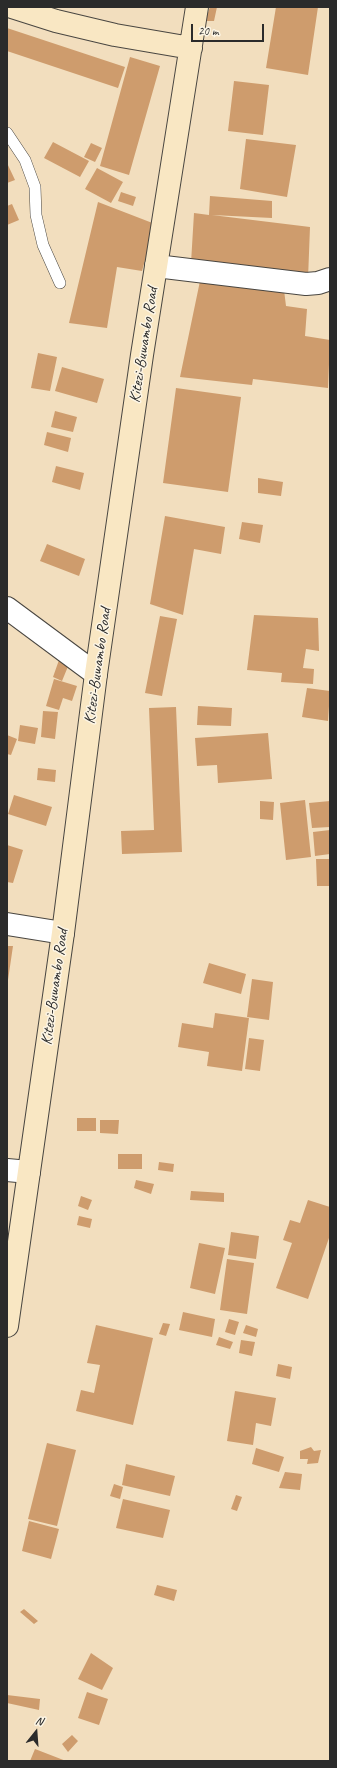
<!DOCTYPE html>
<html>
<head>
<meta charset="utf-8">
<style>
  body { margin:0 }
  #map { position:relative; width:337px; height:1768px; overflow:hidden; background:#f2debe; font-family:Caveat,sans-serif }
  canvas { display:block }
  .frame { position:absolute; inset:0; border:8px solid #2b2b2b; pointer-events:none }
  .north { position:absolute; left:16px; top:1712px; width:40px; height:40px; -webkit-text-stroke:3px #fcf5e5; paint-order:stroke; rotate:17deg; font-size:11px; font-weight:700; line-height:16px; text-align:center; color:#2b2b2b }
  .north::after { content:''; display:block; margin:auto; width:14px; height:18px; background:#2b2b2b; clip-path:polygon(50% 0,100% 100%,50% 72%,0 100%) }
  .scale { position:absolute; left:191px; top:24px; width:73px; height:18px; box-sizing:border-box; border:2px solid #2b2b2b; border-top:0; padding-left:5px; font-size:12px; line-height:14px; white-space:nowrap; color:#2b2b2b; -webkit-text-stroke:3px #fcf5e5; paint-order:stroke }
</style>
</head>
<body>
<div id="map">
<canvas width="337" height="1768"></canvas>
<div class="frame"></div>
<div class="north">N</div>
<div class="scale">20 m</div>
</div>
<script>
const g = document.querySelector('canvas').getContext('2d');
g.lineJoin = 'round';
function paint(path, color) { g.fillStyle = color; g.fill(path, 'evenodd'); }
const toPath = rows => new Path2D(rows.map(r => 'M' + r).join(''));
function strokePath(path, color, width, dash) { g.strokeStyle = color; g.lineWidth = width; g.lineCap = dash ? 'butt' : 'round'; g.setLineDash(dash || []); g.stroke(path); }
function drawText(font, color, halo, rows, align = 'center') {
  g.font = font + ' Caveat,sans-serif'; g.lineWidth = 3; g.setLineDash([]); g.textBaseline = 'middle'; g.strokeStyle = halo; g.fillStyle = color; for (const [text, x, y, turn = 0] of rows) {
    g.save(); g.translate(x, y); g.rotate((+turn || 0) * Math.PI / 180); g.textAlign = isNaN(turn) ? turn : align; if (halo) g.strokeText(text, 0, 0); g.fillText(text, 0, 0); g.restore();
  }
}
paint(toPath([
  [210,7,217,7,214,21,205,21],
  [276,7,318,7,308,75,266,68],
  [7,28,125,67,118,88,7,51],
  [130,57,160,66,129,175,100,166],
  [234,81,269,85,263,135,228,131],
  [246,139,296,145,287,197,240,189],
  [53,142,89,161,80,177,44,158],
  [91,143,102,148,95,162,84,157],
  [7,163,15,180,7,183],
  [97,168,123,182,111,203,85,189],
  [121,192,136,197,133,206,118,201],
  [210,196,272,201,272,218,212,215,310,227,308,279,191,263,194,213,209,215],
  [98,202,155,224,142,271,117,267,107,328,69,323],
  [12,204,19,220,7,225,7,206],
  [200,281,284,290,286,306,307,309,305,336,330,340,328,388,253,379,252,385,180,377],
  [38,353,57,357,50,391,31,388],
  [62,367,104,379,97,403,55,391],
  [176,388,241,397,228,492,163,483],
  [55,411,77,417,73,432,51,427],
  [47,432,71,438,68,452,44,445],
  [56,466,84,473,80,490,52,482],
  [258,478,283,482,281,496,258,493],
  [165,516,225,527,221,554,194,549,183,615,150,604],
  [242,522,263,525,260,543,239,539],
  [47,544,85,559,79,576,40,561],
  [254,615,318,618,319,651,306,649,303,668,314,669,313,684,281,682,282,673,247,670],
  [160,616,177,619,162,696,145,693],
  [59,660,69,664,62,681,53,677],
  [54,679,77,686,72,701,63,698,59,710,46,706],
  [307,688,330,691,328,721,302,717],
  [198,706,232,708,231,726,197,725],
  [176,707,182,852,122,854,121,831,154,830,149,708],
  [43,711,58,712,55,739,41,737],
  [20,725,38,728,35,744,18,741],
  [268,733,272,779,218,783,217,765,197,766,195,738],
  [7,735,17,739,11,755,7,754],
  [38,768,56,770,55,782,37,780],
  [14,795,52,807,46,826,8,814],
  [305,800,311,857,286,860,280,803],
  [260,801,274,802,273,820,260,819],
  [330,801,330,827,312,828,309,803],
  [330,830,330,854,315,856,313,832],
  [7,845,23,850,13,883,7,882],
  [316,859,330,859,330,886,317,886],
  [7,946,13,946,8,980,7,980],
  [209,963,246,974,241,994,203,983],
  [252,979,273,982,269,1020,247,1017],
  [215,1013,249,1018,242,1071,207,1066,209,1052,178,1047,182,1023,213,1028],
  [249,1038,264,1040,260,1071,245,1069],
  [77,1118,96,1118,96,1131,77,1131],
  [100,1120,119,1120,118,1134,100,1133],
  [118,1154,142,1154,142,1169,118,1169],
  [159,1162,174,1164,173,1172,158,1170],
  [136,1180,154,1184,151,1194,134,1188],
  [191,1191,224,1193,224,1202,190,1200],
  [81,1196,92,1200,88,1210,78,1206],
  [308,1200,330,1207,330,1235,308,1299,276,1288,292,1243,283,1240,290,1220,300,1223],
  [79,1216,92,1219,90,1228,77,1225],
  [231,1232,259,1236,256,1259,228,1255],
  [199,1243,225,1248,215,1294,190,1288],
  [227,1259,254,1263,247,1314,220,1310],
  [183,1312,215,1319,212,1337,179,1330],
  [229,1319,239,1322,235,1335,225,1332],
  [163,1323,170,1324,166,1336,159,1334],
  [96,1325,153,1338,133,1425,76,1411,81,1390,94,1393,100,1365,87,1363],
  [246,1325,258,1329,256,1337,243,1333],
  [219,1337,233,1342,230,1349,216,1345],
  [241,1340,255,1342,252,1356,239,1353],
  [278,1364,292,1367,290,1379,276,1376],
  [235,1391,276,1398,271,1426,256,1423,253,1445,227,1441],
  [47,1443,76,1450,57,1526,28,1519],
  [311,1447,314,1451,321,1450,318,1463,307,1464,308,1459,300,1459,300,1451],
  [256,1448,284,1457,279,1472,252,1464],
  [126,1464,175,1476,170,1496,122,1485],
  [285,1472,302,1474,300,1490,279,1488],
  [114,1484,123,1487,120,1499,110,1496],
  [236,1495,242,1497,237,1511,231,1509],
  [123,1499,170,1510,163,1538,116,1528],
  [29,1521,59,1529,51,1559,22,1551],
  [157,1585,177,1590,174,1601,154,1595],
  [24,1609,38,1621,34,1624,20,1612],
  [91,1653,113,1668,102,1690,78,1679],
  [87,1692,108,1699,99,1725,78,1718],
  [7,1695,40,1699,39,1710,7,1703],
  [72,1735,78,1741,68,1752,62,1744],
  [35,1749,66,1761,30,1761]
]), '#ce9c6d');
const lane = toPath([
  [7,133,25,160,35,187,36,215,43,245,60,283]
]);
const street = toPath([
  [156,266,306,284,318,283,330,279],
  [7,608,96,674],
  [7,924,63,933],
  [7,1170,29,1172]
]);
const secondary = toPath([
  [12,7,56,21,115,35,191,48],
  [7,1326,63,933,96,674,142,355,197,7]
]);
strokePath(lane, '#494641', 12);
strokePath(street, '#494641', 24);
strokePath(secondary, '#494641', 24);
strokePath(lane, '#fff', 11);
strokePath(street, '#fff', 22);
strokePath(secondary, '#f9e7c3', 22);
drawText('16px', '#2b2b2b', '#fcf5e5', [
  ["Kitezi-Buwambo Road",144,345,-81],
  ["Kitezi-Buwambo Road",98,666,-82],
  ["Kitezi-Buwambo Road",55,987,-82]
]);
</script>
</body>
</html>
